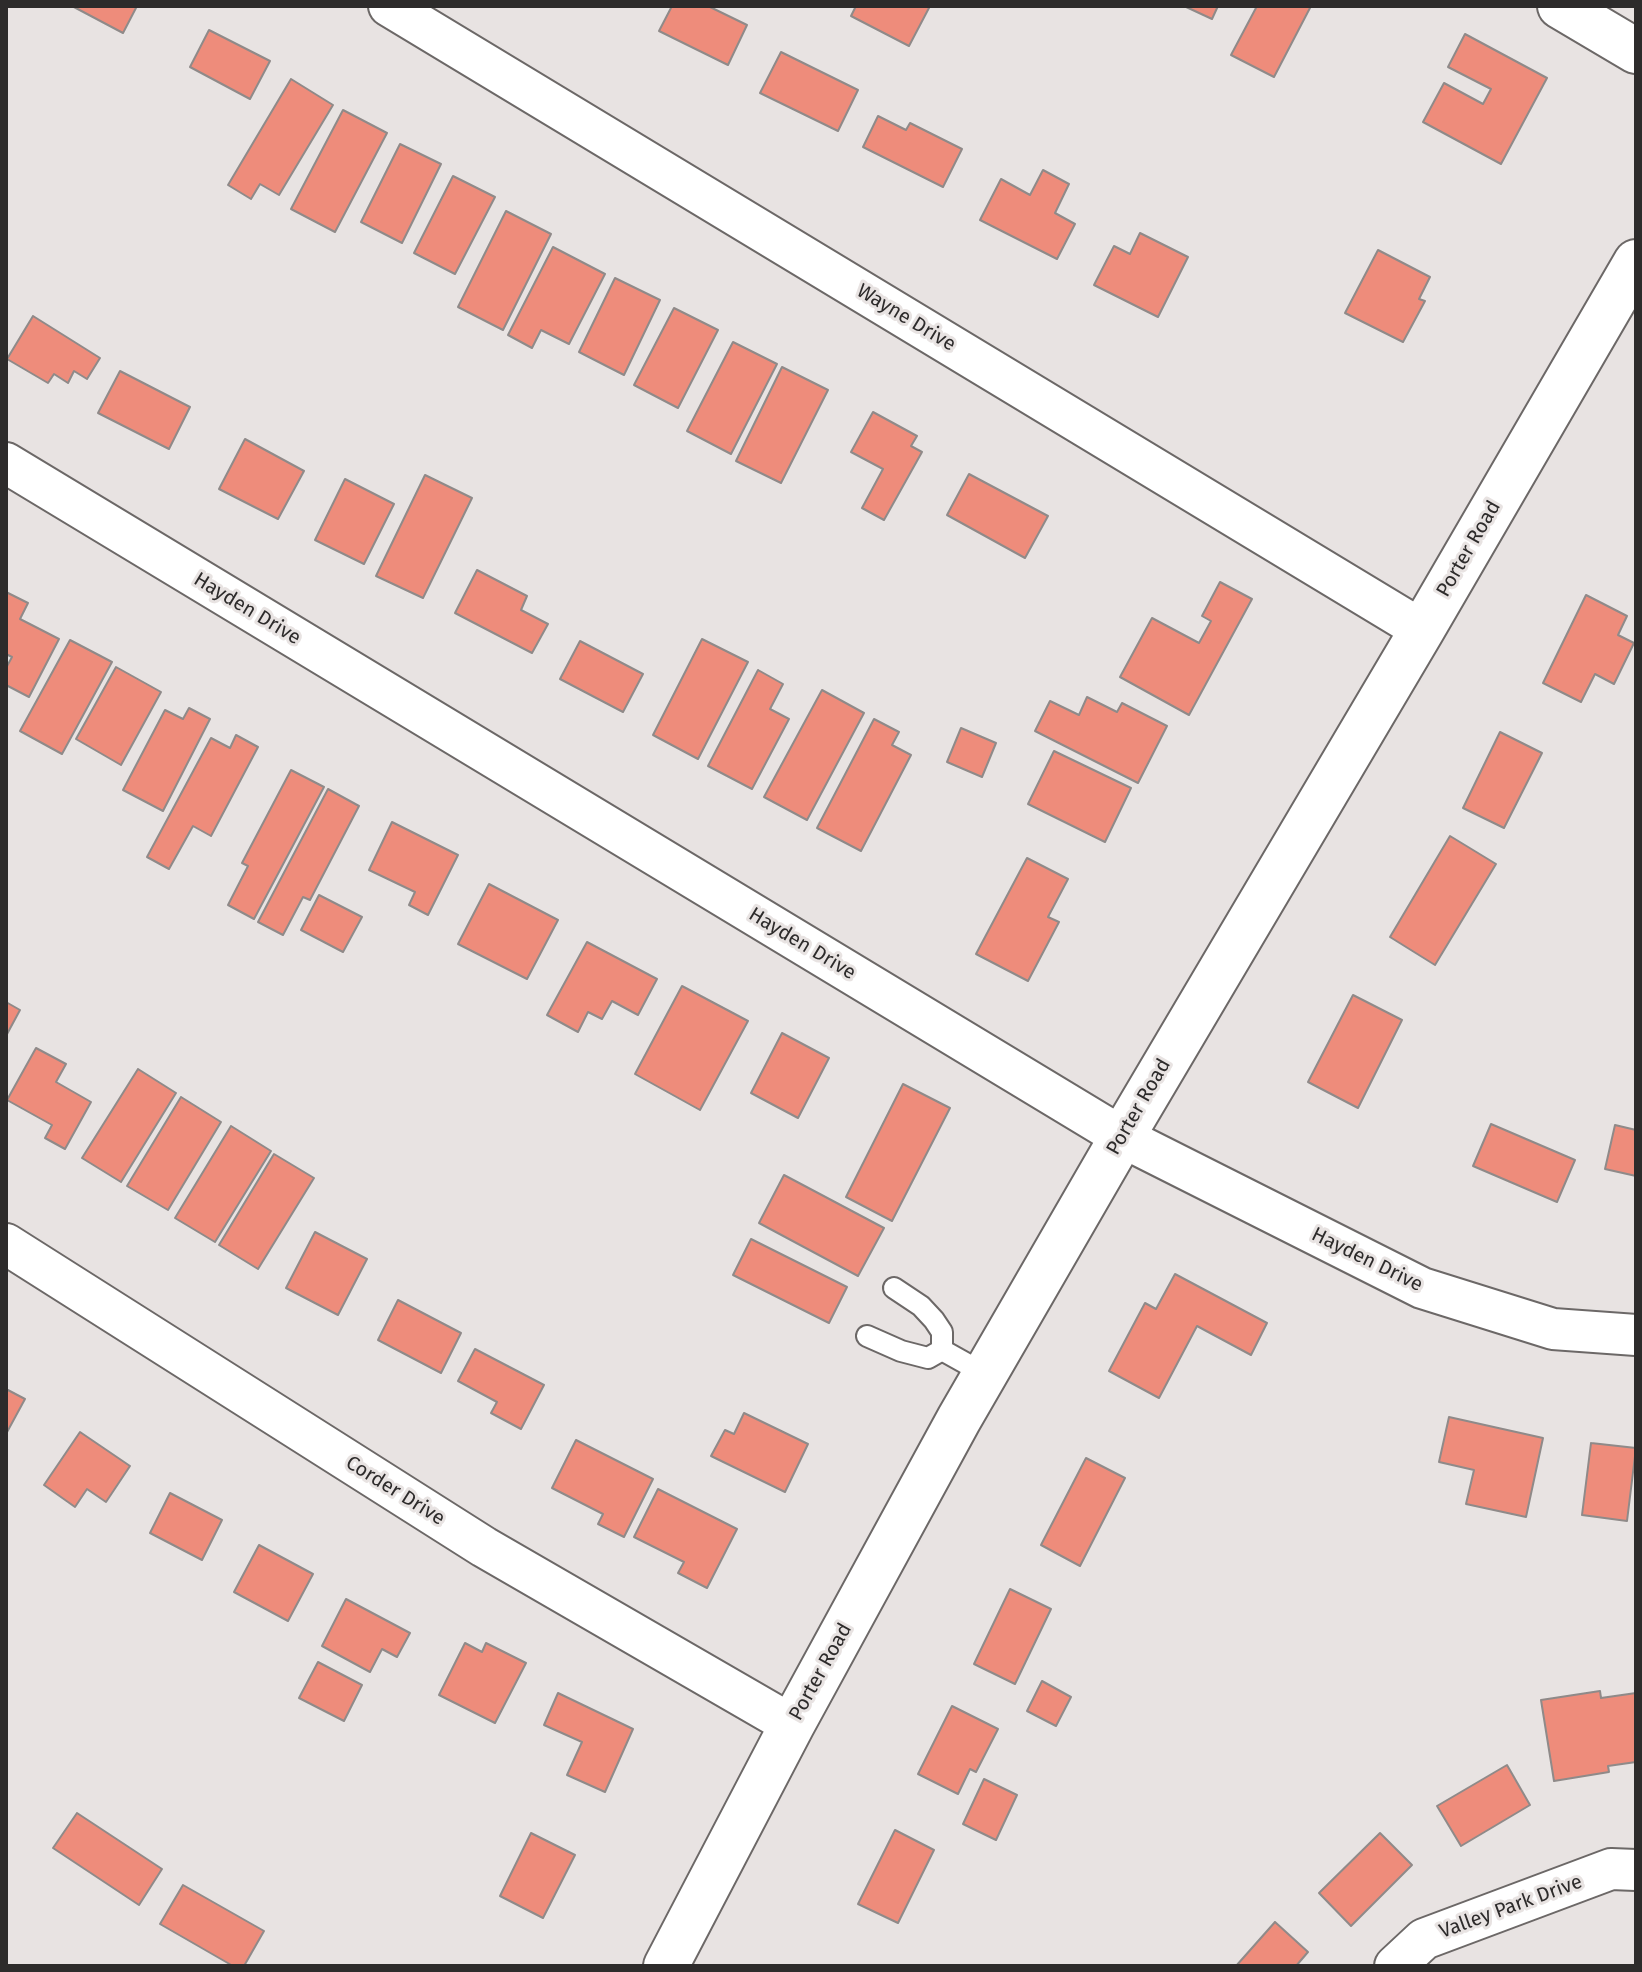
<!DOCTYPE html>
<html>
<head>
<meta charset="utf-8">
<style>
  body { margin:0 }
  #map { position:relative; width:1642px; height:1972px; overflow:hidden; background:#e8e3e2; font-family:"Fira Sans",sans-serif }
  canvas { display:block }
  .frame { position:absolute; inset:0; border:8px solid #2d2b2b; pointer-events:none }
</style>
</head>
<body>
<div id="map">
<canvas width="1642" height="1972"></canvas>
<div class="frame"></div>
</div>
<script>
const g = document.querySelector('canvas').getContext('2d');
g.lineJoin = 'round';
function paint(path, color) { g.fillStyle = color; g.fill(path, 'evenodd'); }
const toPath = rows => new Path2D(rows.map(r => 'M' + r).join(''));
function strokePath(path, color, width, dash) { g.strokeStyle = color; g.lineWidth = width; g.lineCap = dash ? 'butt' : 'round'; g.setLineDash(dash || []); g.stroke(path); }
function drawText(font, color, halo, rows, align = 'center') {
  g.font = font + ' "Fira Sans",sans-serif'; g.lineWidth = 6; g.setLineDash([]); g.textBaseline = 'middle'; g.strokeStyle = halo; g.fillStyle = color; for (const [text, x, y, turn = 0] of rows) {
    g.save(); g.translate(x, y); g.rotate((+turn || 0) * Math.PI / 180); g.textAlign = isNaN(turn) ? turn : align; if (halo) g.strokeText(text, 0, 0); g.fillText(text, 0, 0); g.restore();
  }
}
const building = toPath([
  [72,6,137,6,123,33,72,6],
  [672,6,708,6,747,25,728,65,659,31,672,6],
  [856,6,930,6,909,46,851,16,856,6],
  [1184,6,1218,6,1212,19,1184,6],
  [1257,6,1311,6,1274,77,1231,55,1257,6],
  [209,30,270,61,250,99,190,67,209,30],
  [1465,34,1547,78,1501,164,1423,122,1444,83,1483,104,1491,89,1448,67,1465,34],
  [781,52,858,90,838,131,760,93,781,52],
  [291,79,333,105,279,195,260,184,251,199,228,185,291,79],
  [343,110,387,133,335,232,291,209,343,110],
  [878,116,906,130,910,123,962,149,943,187,863,147,878,116],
  [400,144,441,164,402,243,361,222,400,144],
  [1043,170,1069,184,1055,213,1075,224,1057,259,980,220,1001,179,1030,195,1043,170],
  [453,176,495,197,455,274,414,253,453,176],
  [506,211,551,234,503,330,458,307,506,211],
  [1140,233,1188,257,1158,317,1094,285,1114,246,1130,254,1140,233],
  [553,247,605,274,569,344,541,330,532,348,508,335,553,247],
  [1378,250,1430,277,1419,299,1425,301,1403,342,1345,313,1378,250],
  [615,278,660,300,624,375,579,352,615,278],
  [674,308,718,330,678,408,634,385,674,308],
  [33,316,100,358,87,379,74,371,68,383,54,374,48,383,7,359,33,316],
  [733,342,777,364,731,454,687,431,733,342],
  [782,367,828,390,781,483,736,461,782,367],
  [120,371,190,407,169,449,98,413,120,371],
  [873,412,917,436,911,446,922,452,884,520,862,508,883,469,851,452,873,412],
  [245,439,304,471,278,519,219,489,245,439],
  [969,474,1048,516,1025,558,947,515,969,474],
  [425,475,472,498,423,598,376,576,425,475],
  [345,479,394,504,364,564,315,540,345,479],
  [477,570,527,596,521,610,548,624,532,653,455,613,477,570],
  [1220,582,1252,599,1189,715,1120,677,1152,618,1199,643,1211,621,1202,616,1220,582],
  [6,592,28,603,20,619,59,639,29,697,6,685,6,668,12,657,6,654,6,592],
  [1586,595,1627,616,1618,635,1634,643,1614,684,1595,674,1581,702,1543,683,1586,595],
  [702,639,748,662,698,759,653,735,702,639],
  [70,640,112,662,62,754,20,731,70,640],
  [580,641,643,674,623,712,560,679,580,641],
  [116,667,161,692,121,765,76,739,116,667],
  [758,670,783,684,770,709,789,719,752,789,708,766,758,670],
  [822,690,864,713,807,820,764,797,822,690],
  [1087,697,1117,712,1122,703,1167,726,1138,783,1035,731,1050,701,1079,715,1087,697],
  [189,708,210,719,163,811,123,790,165,710,183,719,189,708],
  [874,719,899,732,892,745,911,755,861,851,817,828,874,719],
  [961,728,996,743,982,777,947,762,961,728],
  [1500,732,1542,753,1504,828,1463,808,1500,732],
  [236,735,258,747,211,836,193,826,169,869,147,857,211,738,230,748,236,735],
  [1054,751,1131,788,1105,842,1028,804,1054,751],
  [291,770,324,787,254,919,228,905,248,866,242,863,291,770],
  [328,789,359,806,310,900,303,897,283,935,258,922,328,789],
  [392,822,458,855,428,915,409,905,415,892,369,870,392,822],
  [1450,836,1496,864,1435,965,1390,937,1450,836],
  [1027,858,1068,879,1048,917,1059,922,1028,981,976,954,1027,858],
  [489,884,558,920,527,979,458,944,489,884],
  [319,895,362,917,343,952,301,930,319,895],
  [587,942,657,979,638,1015,612,1001,602,1019,588,1012,578,1032,547,1015,587,942],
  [682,986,748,1021,700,1110,635,1074,682,986],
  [1353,995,1402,1020,1358,1108,1308,1082,1353,995],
  [6,1002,20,1010,6,1036,6,1002],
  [782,1033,829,1058,798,1118,751,1093,782,1033],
  [36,1048,66,1064,56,1082,91,1102,65,1149,45,1138,52,1125,7,1100,36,1048],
  [138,1069,176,1093,121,1182,82,1158,138,1069],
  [903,1084,950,1108,892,1221,846,1197,903,1084],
  [181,1097,221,1122,168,1210,127,1186,181,1097],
  [1491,1124,1575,1160,1557,1202,1473,1166,1491,1124],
  [1615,1125,1636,1130,1636,1176,1605,1169,1615,1125],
  [231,1126,271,1151,215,1242,175,1218,231,1126],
  [274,1154,314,1178,258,1269,219,1245,274,1154],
  [784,1175,884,1228,858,1276,759,1223,784,1175],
  [315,1232,367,1259,338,1315,286,1288,315,1232],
  [751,1239,847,1287,829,1323,733,1275,751,1239],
  [1175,1274,1267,1323,1251,1355,1197,1326,1159,1398,1109,1371,1145,1303,1156,1309,1175,1274],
  [398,1300,461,1333,441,1373,378,1340,398,1300],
  [475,1349,544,1385,521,1429,491,1413,497,1402,458,1381,475,1349],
  [6,1389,25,1399,6,1434,6,1389],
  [744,1413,808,1444,785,1492,711,1456,725,1430,734,1434,744,1413],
  [1449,1417,1543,1438,1526,1517,1466,1504,1474,1470,1439,1462,1449,1417],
  [80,1432,130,1466,106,1502,87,1489,75,1507,44,1485,80,1432],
  [576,1440,653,1479,624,1537,598,1524,603,1514,552,1488,576,1440],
  [1591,1443,1636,1448,1627,1521,1582,1515,1591,1443],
  [1086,1458,1125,1478,1080,1566,1041,1545,1086,1458],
  [658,1489,737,1529,707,1588,678,1573,684,1562,634,1537,658,1489],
  [170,1493,222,1520,202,1560,150,1533,170,1493],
  [259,1545,313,1574,288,1621,234,1592,259,1545],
  [1010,1589,1051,1609,1015,1684,974,1664,1010,1589],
  [346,1599,410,1633,397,1657,382,1649,370,1672,322,1646,346,1599],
  [465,1643,482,1652,486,1643,526,1663,495,1723,439,1695,465,1643],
  [318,1662,362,1685,344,1721,299,1698,318,1662],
  [1042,1681,1071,1697,1056,1726,1027,1711,1042,1681],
  [1600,1691,1601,1698,1636,1693,1636,1762,1608,1766,1609,1772,1554,1781,1541,1700,1600,1691],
  [558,1693,633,1729,605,1792,567,1775,582,1742,544,1725,558,1693],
  [952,1706,998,1729,976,1772,970,1769,958,1794,918,1774,952,1706],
  [1507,1765,1530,1805,1461,1846,1437,1806,1507,1765],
  [984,1779,1017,1795,996,1840,963,1824,984,1779],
  [77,1813,162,1869,139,1905,53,1848,77,1813],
  [895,1830,934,1850,898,1923,858,1904,895,1830],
  [531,1833,575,1855,543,1918,500,1896,531,1833],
  [1380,1833,1412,1865,1351,1926,1319,1893,1380,1833],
  [183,1885,264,1931,244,1966,233,1966,160,1924,183,1885],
  [1275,1922,1308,1952,1296,1966,1236,1966,1275,1922]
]);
paint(building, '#ee8c7b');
strokePath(building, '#8f8a89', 2);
const service = toPath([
  [867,1336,901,1351,928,1358,942,1350,942,1332,934,1320,921,1306,894,1288],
  [942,1350,985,1374]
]);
const minor = toPath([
  [389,6,1422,630],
  [6,463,1122,1137,1422,1288,1553,1329,1636,1335],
  [6,1244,484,1547,792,1725],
  [1395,1966,1424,1939,1611,1869,1636,1870]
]);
const tertiary = toPath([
  [1560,6,1636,51],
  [666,1966,792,1725,959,1419,1122,1137,1422,630,1636,262]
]);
strokePath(service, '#6c6867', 24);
strokePath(minor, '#6c6867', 44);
strokePath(tertiary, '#6c6867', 48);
strokePath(service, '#fff', 20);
strokePath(minor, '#fff', 40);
strokePath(tertiary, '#fff', 44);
drawText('20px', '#2d2b2b', '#e8e3e2', [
  ["Wayne Drive",906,318,31],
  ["Porter Road",1469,549,-60],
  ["Hayden Drive",247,609,31],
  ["Hayden Drive",802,944,31],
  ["Porter Road",1139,1107,-60],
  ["Hayden Drive",1367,1260,26],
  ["Corder Drive",395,1491,32],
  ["Porter Road",821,1672,-61],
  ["Valley Park Drive",1511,1907,-20]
]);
</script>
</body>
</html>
